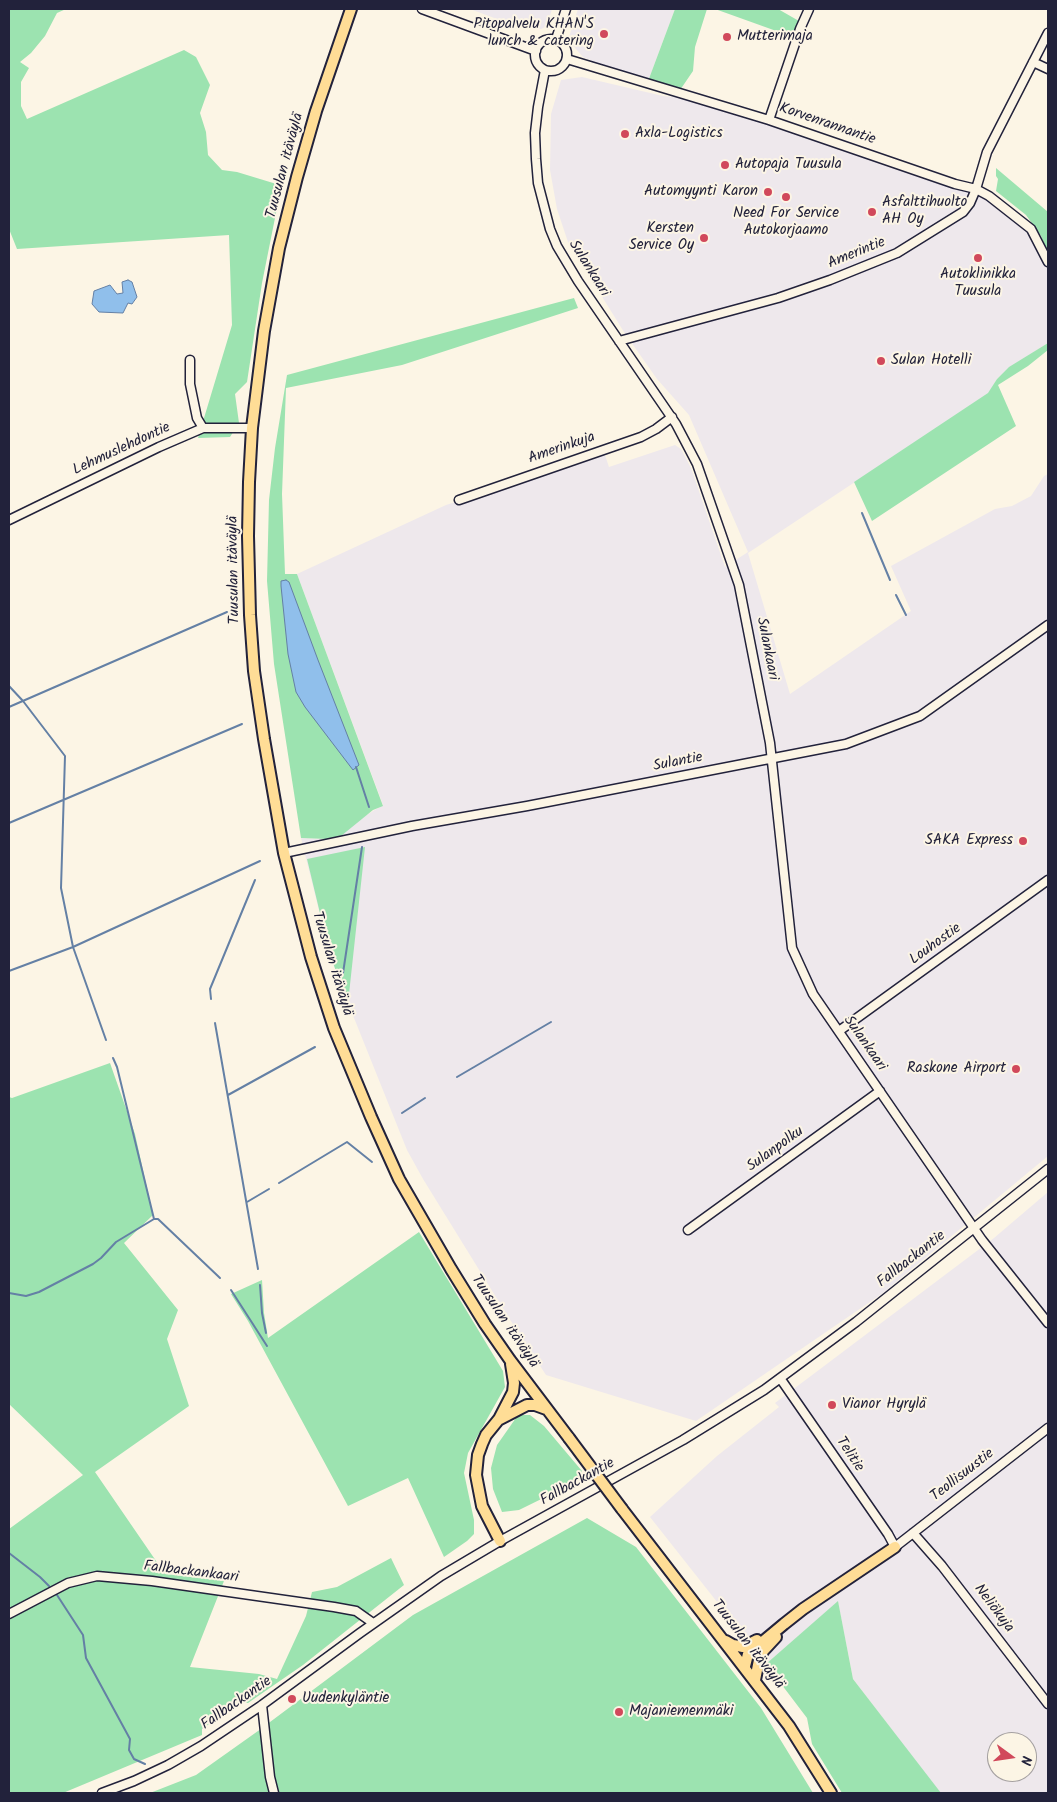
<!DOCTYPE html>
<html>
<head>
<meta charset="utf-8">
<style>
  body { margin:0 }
  #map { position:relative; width:1057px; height:1802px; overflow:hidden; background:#fcf5e5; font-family:Kalam,sans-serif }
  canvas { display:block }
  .frame { position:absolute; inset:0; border:10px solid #22223b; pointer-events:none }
  .north { position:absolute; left:987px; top:1732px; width:50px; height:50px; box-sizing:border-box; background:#fcf5e5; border:1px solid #a5a1a1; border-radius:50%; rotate:104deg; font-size:14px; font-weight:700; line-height:20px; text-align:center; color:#22223b }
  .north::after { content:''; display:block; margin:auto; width:18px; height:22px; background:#d1495b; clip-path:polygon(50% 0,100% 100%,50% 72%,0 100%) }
</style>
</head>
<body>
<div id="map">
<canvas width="1057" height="1802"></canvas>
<div class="frame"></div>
<div class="north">N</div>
</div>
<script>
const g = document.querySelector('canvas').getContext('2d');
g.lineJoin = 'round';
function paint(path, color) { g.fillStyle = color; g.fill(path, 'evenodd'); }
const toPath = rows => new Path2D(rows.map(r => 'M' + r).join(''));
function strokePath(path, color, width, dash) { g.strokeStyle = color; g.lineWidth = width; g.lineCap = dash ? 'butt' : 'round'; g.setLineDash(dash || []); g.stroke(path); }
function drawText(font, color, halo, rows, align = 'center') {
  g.font = font + ' Kalam,sans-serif'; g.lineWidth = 4; g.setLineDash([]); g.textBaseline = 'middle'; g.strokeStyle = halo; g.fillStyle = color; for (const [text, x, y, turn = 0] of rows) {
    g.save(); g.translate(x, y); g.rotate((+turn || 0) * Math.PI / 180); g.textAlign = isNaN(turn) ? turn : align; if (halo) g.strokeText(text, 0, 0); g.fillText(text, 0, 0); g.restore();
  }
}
paint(toPath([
  [470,9,552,9,547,26,541,29,505,22],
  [578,9,675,9,647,84,583,57,568,40],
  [582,77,663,96,703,100,976,189,1013,212,1048,258,1048,343,1009,368,997,379,989,393,748,553,790,694,911,611,891,566,995,509,1012,506,1031,496,1044,476,1048,474,1048,1156,883,1293,696,1421,546,1375,507,1315,423,1179,407,1150,348,1003,330,955,301,838,327,839,383,805,297,574,446,505,605,455,609,467,675,445,681,449,691,468,725,567,748,552,689,415,657,379,624,332,568,242,557,209,550,170,551,114,561,80],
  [1048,1192,1048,1793,940,1793,853,1679,838,1602,766,1664,650,1517,717,1456,779,1407,775,1403,994,1238],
  [997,1742,1027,1742,1027,1772,997,1772]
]), '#eee8ec');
paint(toPath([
  [9,9,66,9,57,13,45,36,31,53,20,62,29,68,21,82,21,106,27,119,184,50,196,57,210,85,200,113,206,132,208,155,222,170,237,172,283,186,277,208,262,283,247,382,235,394,239,423,230,437,198,438,232,325,229,235,17,249,9,229],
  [675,9,707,9,695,47,693,71,678,93,647,84],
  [715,9,778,9,799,21,793,37],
  [996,168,1048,212,1048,253,1041,236,1026,215,996,191,998,179,996,176],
  [574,298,578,308,402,365,286,388,282,494,285,574,297,574,383,806,373,810,341,836,327,839,301,838,274,664,267,581,269,500,275,448,287,375],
  [1048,343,1048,350,1028,366,998,385,1016,426,872,521,854,482,988,393,997,379,1009,367],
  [365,847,348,1003,330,955,307,859],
  [110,1063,135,1134,153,1215,124,1243,178,1310,167,1339,189,1406,95,1472,165,1574,224,1581,190,1667,259,1674,277,1679,306,1616,312,1592,337,1587,391,1558,404,1585,303,1665,248,1703,241,1702,202,1729,202,1735,63,1793,9,1793,9,1529,83,1475,9,1404,9,1097,12,1098],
  [419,1232,503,1371,505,1387,468,1453,464,1473,474,1520,474,1534,467,1541,444,1557,408,1478,348,1506,248,1321,231,1294,262,1280,264,1313,268,1338],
  [518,1415,530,1415,544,1426,582,1471,580,1480,519,1510,502,1512,493,1489,491,1468,497,1445],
  [587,1518,636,1547,761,1708,813,1793,150,1793,196,1775,258,1731,413,1615],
  [838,1601,853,1679,941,1793,842,1793,812,1744,807,1718,766,1664]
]), '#9ce3b0');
const water = toPath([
  [128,280,132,282,137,297,132,304,128,303,123,313,99,312,92,304,94,291,110,285,117,294,123,293,122,282,128,280],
  [286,580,289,582,318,660,359,765,353,770,305,707,296,692,288,654,281,586,281,581,286,580]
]);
paint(water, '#90bfeb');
strokePath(water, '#6480a5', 1);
strokePath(toPath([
  [862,513,890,580],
  [896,595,906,615],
  [9,686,23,701,65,756,61,888,73,947,106,1040],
  [9,707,227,612],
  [356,767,369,807],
  [9,823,242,724],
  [9,971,73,947,260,861],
  [343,973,362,847],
  [211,999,210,989,255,880],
  [215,1023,258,1269],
  [113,1058,117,1067,154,1219],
  [457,1077,551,1022],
  [228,1095,315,1047],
  [402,1113,425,1098],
  [279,1183,347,1142,372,1162],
  [247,1202,269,1189],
  [154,1219,158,1219,220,1278],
  [260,1285,262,1313,266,1333],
  [231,1290,267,1346],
  [9,1293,26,1296,39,1292,93,1264,101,1258,116,1242,154,1219],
  [9,1553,40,1577,49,1586],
  [57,1595,83,1635,86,1658,130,1739,129,1750,134,1759,145,1764]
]), '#6480a5', 2);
const minor = toPath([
  [422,9,536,51],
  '535 55a16 16 0 1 1 32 0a16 16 0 1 1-32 0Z',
  [556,39,566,9],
  [567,59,769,120,955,184,976,189,989,196,1031,229,1048,262],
  [1033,62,1048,69],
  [545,70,538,107,535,133,536,159,538,183,550,229,557,246,578,281,676,424,686,443,697,464,739,585,770,743,792,948,813,994,982,1240,1048,1323],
  [769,120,800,29,809,9],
  [619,341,778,298,830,280,897,253,963,212,970,203,976,189,987,152,1048,33],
  [190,360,190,384,197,418,203,428],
  [459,500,641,437,656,429,672,417],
  [9,520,159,447,203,428,252,428],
  [284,853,412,826,527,806,846,744,920,716,1048,625],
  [839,1031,1048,880],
  [688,1230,880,1091],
  [780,1378,888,1534,895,1547,1048,1428],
  [913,1533,942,1566,1048,1704],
  [9,1614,68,1583,97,1576,152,1581,334,1607,356,1611,373,1623],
  [262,1705,270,1777,274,1793],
  [102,1793,134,1781,168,1765,201,1746,262,1705,360,1633,441,1576,500,1541,683,1440,764,1390,856,1322,1048,1169]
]);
const major = toPath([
  [351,9,316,111,297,177,279,248,264,331,252,428,249,482,248,536,250,615,254,671,264,739,284,853,311,957,334,1028,371,1117,399,1179,451,1269,485,1324,510,1360,569,1438],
  [500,1419,527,1405,535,1405,546,1409],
  [622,1509,789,1726,831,1793],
  [500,1541,482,1506,476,1475,478,1455,482,1444,486,1435,499,1419,513,1392,514,1383,511,1364],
  [726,1641,733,1645,743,1647,757,1640],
  [745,1666,748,1654,784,1624,803,1609,895,1547],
  [755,1680,759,1660,763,1651,776,1637]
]);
strokePath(minor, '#22223b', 11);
strokePath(major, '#22223b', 14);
strokePath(minor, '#fcf5e5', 8);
strokePath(major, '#ffdd96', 10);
const majorBridge = toPath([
  [569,1438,622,1509]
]);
strokePath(majorBridge, '#22223b', 14, []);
strokePath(majorBridge, '#ffdd96', 10);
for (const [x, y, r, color] of [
  [604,34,5,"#d1495b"],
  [727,37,5,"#d1495b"],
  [625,134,5,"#d1495b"],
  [725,165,5,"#d1495b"],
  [768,192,5,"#d1495b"],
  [786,197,5,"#d1495b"],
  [872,212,5,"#d1495b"],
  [704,238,5,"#d1495b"],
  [978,258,5,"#d1495b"],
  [881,361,5,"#d1495b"],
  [1023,841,5,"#d1495b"],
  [1016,1069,5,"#d1495b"],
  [832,1405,5,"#d1495b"],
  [292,1699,5,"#d1495b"],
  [619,1712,5,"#d1495b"]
]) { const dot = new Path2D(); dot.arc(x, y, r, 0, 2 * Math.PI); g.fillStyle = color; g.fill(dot); strokePath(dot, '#fcf5e5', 2); }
drawText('15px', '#22223b', '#fcf5e5', [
  ["Pitopalvelu KHAN'S",594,25,"right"],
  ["lunch & catering",594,42,"right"],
  ["Mutterimaja",737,37],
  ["Axla-Logistics",635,134],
  ["Autopaja Tuusula",735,165],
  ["Automyynti Karon",758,192,"right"],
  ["Asfalttihuolto",882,203],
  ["AH Oy",882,220],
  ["Need For Service",786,214,"center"],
  ["Autokorjaamo",786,231,"center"],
  ["Kersten",694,229,"right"],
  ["Service Oy",694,246,"right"],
  ["Autoklinikka",978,275,"center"],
  ["Tuusula",978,292,"center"],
  ["Sulan Hotelli",891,361],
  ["SAKA Express",1013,841,"right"],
  ["Raskone Airport",1006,1069,"right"],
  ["Vianor Hyrylä",842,1405],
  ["Uudenkyläntie",302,1699],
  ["Majaniemenmäki",629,1712]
], 'left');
drawText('15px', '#22223b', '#fcf5e5', [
  ["Korvenrannantie",827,125,19],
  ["Tuusulan itäväylä",286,166,-75],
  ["Amerintie",857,254,-22],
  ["Sulankaari",588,269,58],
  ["Amerinkuja",562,449,-19],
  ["Lehmuslehdontie",122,450,-25],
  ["Tuusulan itäväylä",235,570,-91],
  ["Sulankaari",766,649,79],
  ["Sulantie",678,763,-11],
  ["Louhostie",936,945,-36],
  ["Tuusulan itäväylä",331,964,73],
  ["Sulankaari",864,1044,55],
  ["Sulanpolku",776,1150,-36],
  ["Fallbackantie",912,1260,-38],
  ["Tuusulan itäväylä",504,1322,56],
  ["Telitie",849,1455,56],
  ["Teollisuustie",963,1476,-38],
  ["Fallbackantie",578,1483,-29],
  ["Fallbackankaari",191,1573,7],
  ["Neliökuja",993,1609,53],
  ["Tuusulan itäväylä",747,1645,52],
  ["Fallbackantie",237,1704,-35]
]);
</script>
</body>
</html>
